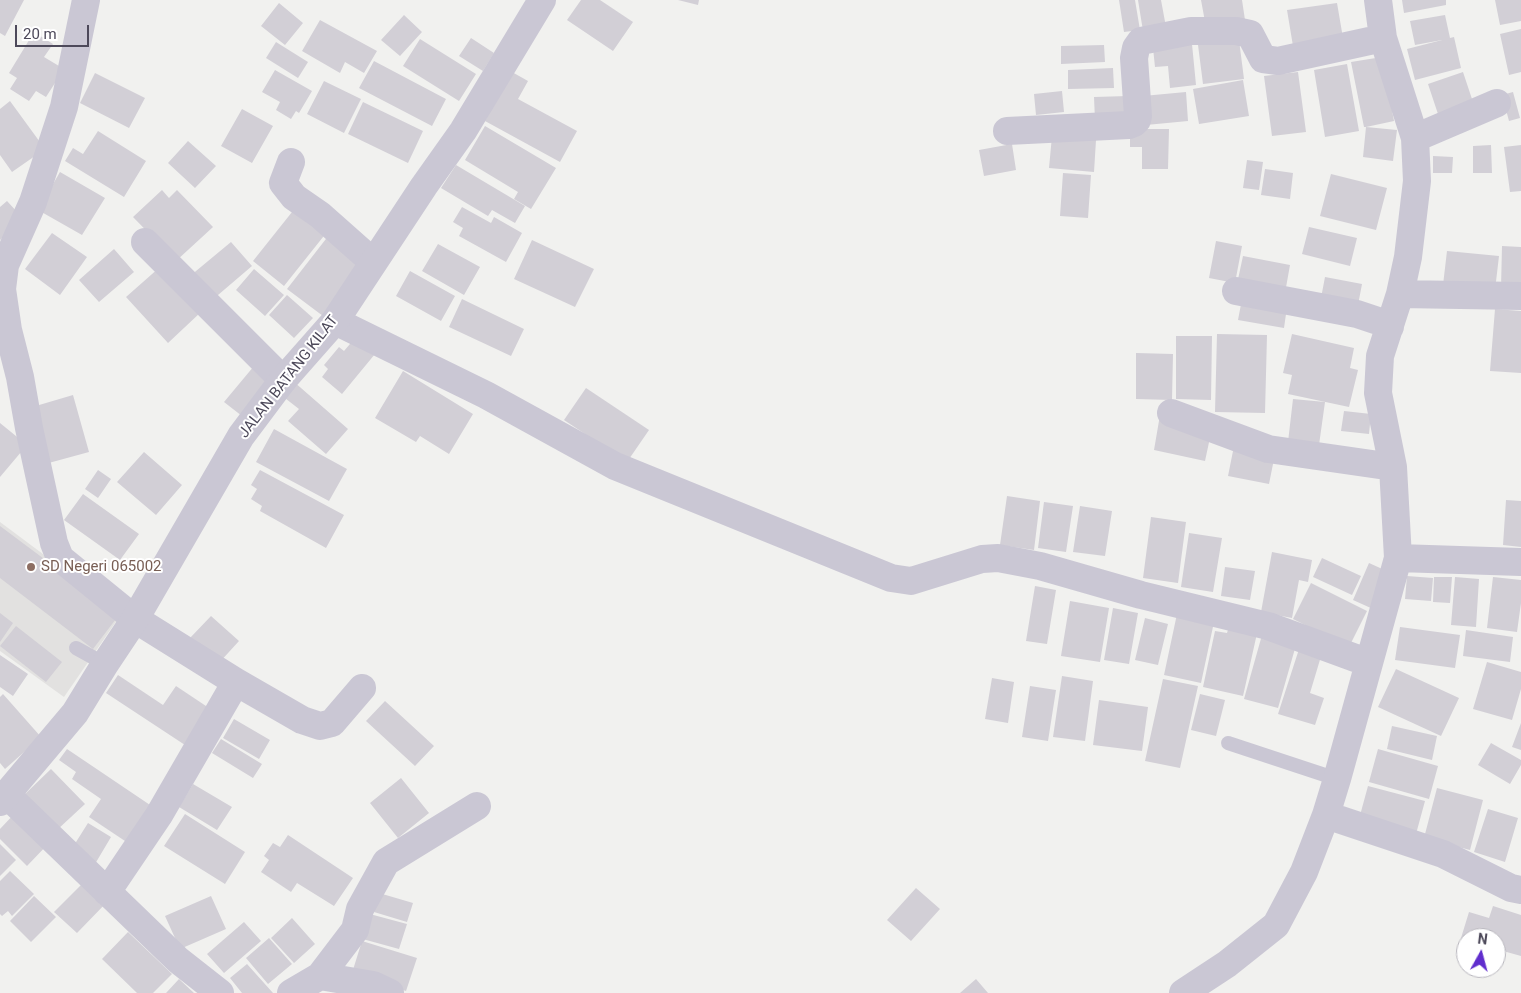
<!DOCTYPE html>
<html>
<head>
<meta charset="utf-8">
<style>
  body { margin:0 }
  #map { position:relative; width:1521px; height:993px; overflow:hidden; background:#f1f1ef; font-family:Roboto,sans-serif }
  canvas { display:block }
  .north { position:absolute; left:1456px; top:928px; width:50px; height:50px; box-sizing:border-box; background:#fff; border:1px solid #b8b6bd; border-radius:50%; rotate:7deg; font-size:14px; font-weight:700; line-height:20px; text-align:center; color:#4d495a }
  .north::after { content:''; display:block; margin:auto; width:18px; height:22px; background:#602dcd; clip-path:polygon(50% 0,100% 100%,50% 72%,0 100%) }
  .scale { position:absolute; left:15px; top:25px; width:74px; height:22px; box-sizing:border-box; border:2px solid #4d495a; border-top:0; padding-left:6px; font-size:15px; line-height:18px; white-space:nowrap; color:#4d495a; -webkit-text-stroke:4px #fff; paint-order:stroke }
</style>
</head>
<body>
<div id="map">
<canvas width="1521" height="993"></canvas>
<div class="north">N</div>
<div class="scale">20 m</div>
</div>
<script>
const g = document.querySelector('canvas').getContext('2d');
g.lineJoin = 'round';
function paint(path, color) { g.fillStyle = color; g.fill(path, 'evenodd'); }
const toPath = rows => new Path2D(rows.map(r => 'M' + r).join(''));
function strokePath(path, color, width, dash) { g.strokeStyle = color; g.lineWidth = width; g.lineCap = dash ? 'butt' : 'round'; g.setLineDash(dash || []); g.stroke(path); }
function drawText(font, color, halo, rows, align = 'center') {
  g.font = font + ' Roboto,sans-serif'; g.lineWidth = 4; g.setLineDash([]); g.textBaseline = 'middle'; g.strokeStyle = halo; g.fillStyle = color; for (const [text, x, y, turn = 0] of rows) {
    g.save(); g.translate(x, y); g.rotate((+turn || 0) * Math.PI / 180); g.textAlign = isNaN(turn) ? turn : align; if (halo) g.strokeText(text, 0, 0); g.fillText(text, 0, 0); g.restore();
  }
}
paint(toPath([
  [0,522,122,613,64,697,0,651]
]), '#e2e1e0');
paint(toPath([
  [0,0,24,0,5,36,0,33],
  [581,0,600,0,633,22,613,51,567,20],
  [678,0,699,0,698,5],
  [1119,0,1135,0,1140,30,1124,32],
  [1138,0,1161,0,1166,27,1143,31],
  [1201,0,1242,0,1245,20,1206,27],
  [1402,0,1446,0,1446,5,1404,13],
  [1495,0,1521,0,1521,21,1500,25],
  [279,3,303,23,285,45,261,26],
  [1337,3,1343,38,1293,46,1287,10],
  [404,15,422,32,400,56,381,40],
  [1445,15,1450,38,1454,37,1461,68,1415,80,1407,49,1442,40,1415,45,1410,21],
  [320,20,377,51,364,73,345,62,340,73,302,51],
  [1521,29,1521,72,1509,75,1500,34],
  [34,32,53,44,44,57,64,69,46,97,36,91,29,101,10,89,17,78,9,73],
  [471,38,494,53,483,71,459,56],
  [420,39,476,74,459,101,403,66],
  [1239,40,1244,79,1203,84,1198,45],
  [276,42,308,62,298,78,266,58],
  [1192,44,1196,85,1170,88,1168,66,1155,67,1153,48],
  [1104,45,1105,62,1061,64,1061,46],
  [1382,57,1394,121,1366,127,1397,130,1393,161,1363,157,1366,127,1364,127,1351,62],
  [374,61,446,99,432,126,359,88],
  [1347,64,1359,131,1325,137,1314,70],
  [1113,68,1114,88,1068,89,1068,70],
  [275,70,312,91,299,113,296,111,291,119,276,110,280,102,262,92],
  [512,72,528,81,518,99,577,131,560,162,485,121],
  [1298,72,1306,132,1272,136,1264,76],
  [1463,72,1474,105,1439,117,1428,84],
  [95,73,145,98,129,128,80,103],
  [1243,80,1249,116,1199,124,1193,89],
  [324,81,361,99,344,133,307,114],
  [1062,91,1064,112,1036,115,1034,94],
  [1186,92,1188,121,1146,125,1143,96],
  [1513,92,1520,118,1509,121,1502,95],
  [1128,96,1128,119,1095,120,1094,97],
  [10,101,45,149,12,172,0,155,0,109],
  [363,102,423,131,408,163,348,134],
  [242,109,273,126,252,163,221,146],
  [485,126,556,168,531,209,514,199,518,192,465,160],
  [1130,129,1169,129,1168,169,1142,169,1142,147,1130,147],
  [98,131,146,161,124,197,65,161,73,148,83,154],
  [1052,136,1096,140,1094,172,1049,168],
  [188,141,216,166,195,188,168,163],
  [1012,144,1016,170,984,176,979,150],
  [1491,145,1492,173,1473,173,1473,146],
  [1521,145,1521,191,1510,192,1504,147],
  [1433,156,1453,157,1452,173,1433,173],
  [1247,160,1263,162,1259,190,1243,188],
  [456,165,525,206,515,223,492,210,488,216,441,188],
  [1265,169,1293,173,1290,199,1261,195],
  [60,172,105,198,82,235,38,210],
  [1063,173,1091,175,1088,218,1060,216],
  [1331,174,1387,188,1376,230,1320,216],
  [162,190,169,198,177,190,213,227,176,261,133,217],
  [7,201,19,214,13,228,0,240,0,207],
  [296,207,327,232,284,286,253,261],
  [462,207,491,223,494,217,522,233,506,262,459,236,463,228,453,222],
  [1309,227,1357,238,1350,266,1302,254],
  [52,233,87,257,60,295,25,269],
  [329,235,364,263,323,316,287,289],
  [532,240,594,269,575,307,514,279],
  [1216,241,1242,246,1235,283,1209,278],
  [231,242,252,266,211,301,190,276],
  [438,244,480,267,464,295,422,271],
  [1502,246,1521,247,1521,289,1501,288],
  [114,249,134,272,99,302,79,280],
  [1447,251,1499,256,1495,290,1443,285],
  [1243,256,1290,265,1285,293,1237,284],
  [160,267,201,312,168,343,126,297],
  [254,269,284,295,265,316,236,290],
  [410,271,455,296,441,321,396,296],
  [1325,277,1362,284,1358,305,1321,298],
  [287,295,313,318,294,338,269,315],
  [462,299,524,329,511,356,449,327],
  [1242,299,1287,307,1284,328,1238,320],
  [1495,309,1521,311,1521,373,1490,371],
  [1217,334,1267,335,1265,413,1215,412],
  [1292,334,1354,348,1350,368,1358,370,1349,407,1288,394,1292,375,1283,373],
  [1176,336,1212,336,1211,400,1176,399],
  [355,338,375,354,342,394,322,377,328,369,324,365,339,347,344,351],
  [1136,353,1173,354,1172,400,1136,399],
  [254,366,271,380,242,416,224,402],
  [403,371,473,414,449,454,420,436,416,442,375,418],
  [293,381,348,429,326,454,288,421,299,409,281,395],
  [586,388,649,430,627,462,564,420],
  [73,395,89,452,45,464,29,408],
  [1293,399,1325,402,1319,445,1288,442],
  [1344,411,1371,414,1369,434,1341,431],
  [1160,415,1211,433,1205,461,1154,450],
  [0,423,27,445,0,477],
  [274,429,347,469,329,501,256,462],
  [1234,446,1275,454,1269,484,1228,476],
  [144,452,182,485,156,515,117,482],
  [98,470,111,479,98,498,85,489],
  [260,470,344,515,326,548,260,511,262,506,251,499,257,489,251,485],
  [83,494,139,534,120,560,64,520],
  [1007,496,1040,501,1034,550,1000,545],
  [1506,500,1521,501,1521,547,1503,545],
  [1044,502,1073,506,1066,552,1038,548],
  [1080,506,1112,511,1105,556,1073,552],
  [1151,517,1186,522,1178,583,1143,578],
  [0,526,119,615,93,649,0,578],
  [1189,533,1222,538,1213,592,1181,587],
  [1272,552,1312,560,1308,582,1299,580,1292,618,1261,612],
  [1322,558,1361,576,1352,595,1313,577],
  [1369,563,1389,572,1373,609,1353,600],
  [1225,567,1255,571,1250,600,1221,596],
  [1407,576,1433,578,1431,601,1405,599],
  [1434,577,1452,577,1450,603,1433,602],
  [1455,577,1479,579,1476,627,1451,625],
  [1493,577,1521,580,1521,603,1517,632,1487,628],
  [1311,583,1367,611,1349,647,1293,619],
  [1035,586,1056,590,1047,644,1026,641],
  [1070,601,1109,608,1100,662,1061,656],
  [1113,608,1138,613,1129,664,1104,660],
  [0,613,13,623,0,642],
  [1177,614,1214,622,1201,683,1164,675],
  [211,616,239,641,218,664,190,638],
  [1145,618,1168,624,1158,665,1135,660],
  [1230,623,1258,629,1243,696,1203,687,1215,631,1227,633],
  [16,626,62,662,46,682,0,646],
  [1400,627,1460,635,1455,668,1395,660],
  [1466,630,1513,637,1510,662,1463,656],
  [1262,635,1296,645,1278,708,1244,699],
  [1300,646,1322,653,1310,693,1324,698,1315,725,1278,714],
  [0,655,28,674,13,696,0,687],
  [1487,662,1521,672,1521,689,1512,720,1473,709],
  [1396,669,1459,698,1441,736,1378,707],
  [118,675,163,705,176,686,209,708,185,745,106,693],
  [1062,676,1093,681,1085,741,1053,737],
  [992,678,1014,682,1008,723,985,719],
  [1163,679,1198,686,1180,768,1145,761],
  [1030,686,1056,690,1048,741,1022,737],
  [3,694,41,737,5,769,0,763,0,697],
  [1200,694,1225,700,1216,736,1191,730],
  [1099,700,1148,707,1142,751,1093,745],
  [385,701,434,746,415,766,366,721],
  [234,719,270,740,259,759,223,738],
  [1521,723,1521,750,1512,747],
  [1392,726,1437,736,1432,760,1387,749],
  [221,739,262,764,253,778,212,753],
  [1491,743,1521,760,1521,765,1510,784,1478,765],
  [67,749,156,809,131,845,89,817,101,799,72,779,76,772,59,760],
  [1378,749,1438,766,1429,799,1369,782],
  [51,769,85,804,57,830,24,795],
  [401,778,429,813,398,838,370,803],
  [193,784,232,807,217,830,179,807],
  [1368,786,1425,801,1416,834,1359,819],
  [1437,788,1483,800,1470,850,1424,838],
  [1488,809,1518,818,1505,862,1474,852],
  [16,812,49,843,27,866,0,839,0,829],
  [185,814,245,852,225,884,164,846],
  [88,823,111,837,95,864,71,850],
  [288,835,353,878,334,906,297,883,291,892,261,872,269,860,264,856,273,843,280,847],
  [0,844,16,860,0,876],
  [10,871,34,894,12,916,8,911,2,916,0,914,0,881],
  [87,879,109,900,77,933,54,912],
  [916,888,940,909,911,941,887,920],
  [379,893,413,903,407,922,374,912],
  [34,896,56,917,31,942,10,921],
  [211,896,226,929,180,949,165,916],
  [1493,906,1521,915,1521,956,1496,949,1496,938,1466,938,1466,940,1461,938,1469,912,1489,918],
  [366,913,407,924,399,949,359,938],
  [292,918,315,944,294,963,271,938],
  [244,922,261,941,224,973,207,954],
  [128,932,172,974,153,993,137,993,102,959],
  [269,938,292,964,268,984,246,958],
  [362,941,417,958,406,991,352,973],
  [247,964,273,993,242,993,230,978],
  [179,979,194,993,166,993],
  [976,979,988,993,960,993]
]), '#d2cfd6');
strokePath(toPath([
  [76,648,105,664],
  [1228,743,1337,779]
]), '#cac7d4', 14);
strokePath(toPath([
  [86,0,64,107,33,202,5,265,2,289,8,330,20,377,29,428,54,543,60,558,135,619,236,682,302,720,320,726,332,723,362,688],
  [1007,131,1129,125,1134,123,1137,120,1138,116,1134,58,1136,48,1141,41,1191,31,1236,31,1250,34,1263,59,1278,61,1383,38],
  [1415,138,1497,103],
  [291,162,283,183,294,197,320,215,373,262],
  [145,242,283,380],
  [1236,291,1357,314,1381,322,1390,327],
  [1400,294,1521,296],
  [335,321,486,395,615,466,891,578,911,581,982,559,998,558,1040,566,1141,595,1268,626,1369,663],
  [1171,413,1268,449,1393,467],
  [1398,558,1521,562],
  [7,795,178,960,220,993],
  [1326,815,1443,854,1511,888,1521,890],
  [107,892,159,815,236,682],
  [320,976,373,985,390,993],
  [291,993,320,976,355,930,360,909,386,862,477,806],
  [1183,993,1227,964,1276,925,1304,872,1326,815,1337,779,1398,558,1393,467,1378,393,1380,356,1400,294,1408,257,1417,181,1415,138,1383,38,1378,0]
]), '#cac7d4', 28);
strokePath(toPath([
  [0,802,75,713,105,664,135,619,241,436,283,380,335,321,424,186,463,131,542,0]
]), '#cac7d4', 28);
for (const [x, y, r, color] of [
  [31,567,5,"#8d6e63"]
]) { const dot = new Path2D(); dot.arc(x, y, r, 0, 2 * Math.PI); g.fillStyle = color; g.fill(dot); strokePath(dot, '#fff', 2); }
drawText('15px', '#4d495a', '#fff', [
  ["JALAN BATANG KILAT",289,377,-52]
]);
drawText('15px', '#785e54', '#fff', [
  ["SD Negeri 065002",41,567]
], 'left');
</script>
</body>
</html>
